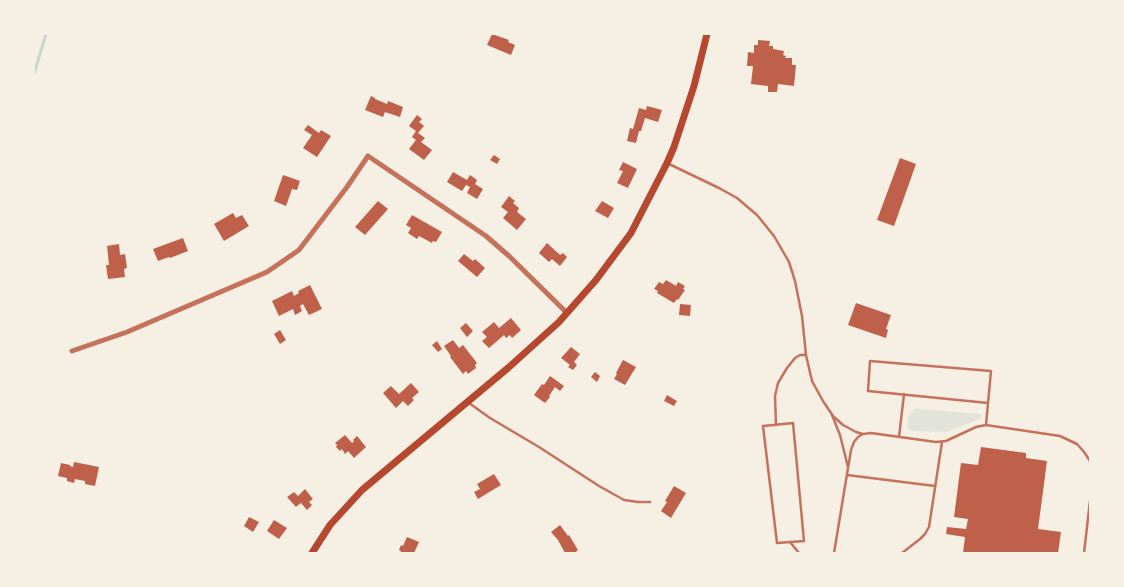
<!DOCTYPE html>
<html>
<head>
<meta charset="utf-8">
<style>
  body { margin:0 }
  #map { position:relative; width:1124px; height:587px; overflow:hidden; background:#f6efe4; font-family:"Varela Round",sans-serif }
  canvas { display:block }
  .frame { position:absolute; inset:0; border:35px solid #f6efe4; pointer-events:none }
</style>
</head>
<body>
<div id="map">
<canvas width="1124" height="587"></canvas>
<div class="frame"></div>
</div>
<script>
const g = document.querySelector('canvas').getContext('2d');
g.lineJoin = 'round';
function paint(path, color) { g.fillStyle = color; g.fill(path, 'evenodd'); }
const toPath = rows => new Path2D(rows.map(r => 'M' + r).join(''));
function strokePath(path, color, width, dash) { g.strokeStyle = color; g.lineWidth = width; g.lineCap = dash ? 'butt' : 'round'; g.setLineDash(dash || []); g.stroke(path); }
paint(toPath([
  [915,409,919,409,981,414,981,418,979,419,947,432,913,431,908,429,907,426,909,415]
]), '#e2e4dc');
strokePath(toPath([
  [34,74,46,34]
]), '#c9d6d2', 3);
paint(toPath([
  [492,34,509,40,508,42,515,45,511,55,487,45],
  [758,40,770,41,769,46,773,46,773,49,784,51,783,55,786,56,785,58,792,58,792,65,796,65,794,86,778,84,777,92,768,92,768,86,751,84,753,66,747,66,748,52,754,53,754,45,758,45],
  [371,96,375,98,375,99,387,104,388,101,403,107,400,117,385,112,383,117,365,110],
  [647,106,662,110,658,122,645,118,641,131,639,131,636,143,627,141,630,128,633,129,639,108,646,110],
  [417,115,422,119,419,122,424,126,418,133,425,138,421,142,432,150,424,160,409,149,416,140,412,137,416,131,409,126],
  [308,125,319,133,321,130,331,136,317,157,303,148,312,135,304,130],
  [494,155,500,159,497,164,490,160],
  [900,158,916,164,894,226,877,220],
  [623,162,637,169,628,188,617,183,623,171,619,170],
  [453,172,467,180,470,175,477,180,475,184,483,189,477,199,467,193,470,187,466,185,462,191,447,182],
  [283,175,300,181,297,190,292,189,286,206,274,201],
  [509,196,515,201,513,203,519,208,517,212,526,219,517,230,503,218,508,212,501,207],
  [378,201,388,209,365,235,355,227],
  [602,201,614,208,608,218,595,211],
  [233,213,236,218,242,215,249,226,224,241,214,224],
  [412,215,442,232,436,242,433,241,432,243,419,236,417,239,408,233,411,228,406,225],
  [183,238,188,251,170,258,169,257,158,261,153,249],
  [547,243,560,255,563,253,567,257,560,266,552,259,549,262,539,253],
  [119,244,120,255,125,254,127,268,124,269,125,277,108,279,106,265,109,265,107,246],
  [464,254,473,261,475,259,485,268,477,277,458,261],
  [666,280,676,286,678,282,685,286,683,289,685,290,678,300,677,299,674,303,657,293,658,291,654,289,659,282,663,284],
  [310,285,322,309,309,315,303,304,300,306,302,311,295,315,293,309,279,316,272,301,292,291,294,296,299,293,298,291],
  [856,303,891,315,886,329,888,330,886,338,848,325],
  [680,304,691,305,690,316,679,315],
  [511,318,521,330,512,338,510,335,506,338,504,335,489,348,482,341,487,337,482,332,494,322,499,328],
  [466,323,473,331,467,337,460,328],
  [280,330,286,340,280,344,274,334],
  [453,340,459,348,463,345,477,363,475,365,476,368,468,374,466,371,463,374,450,357,451,356,444,346],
  [437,341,442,349,438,352,432,345],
  [571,347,580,354,574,362,577,365,573,370,568,367,570,365,561,358],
  [623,360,636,367,625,385,614,379,617,374,616,373],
  [595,372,600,376,597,382,591,377],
  [550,376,564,386,560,391,555,387,549,396,550,397,545,403,534,395,542,384,544,385],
  [411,383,419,392,412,398,414,400,408,406,403,401,396,408,383,393,391,386,399,394],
  [667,395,677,401,674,406,664,401],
  [345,435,352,443,354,441,353,440,357,436,366,447,354,458,348,451,345,454,342,449,340,451,336,447,337,445,335,443],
  [981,447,1026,453,1026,458,1047,461,1038,529,1061,532,1058,553,1011,553,1000,552,1000,553,963,553,965,537,946,534,947,527,966,529,968,519,954,517,961,463,978,465],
  [74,462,99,467,95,486,85,484,85,481,75,479,74,483,67,481,67,478,58,476,61,463,70,465,70,466,73,467],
  [494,474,501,485,478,499,474,492,480,489,477,484],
  [674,486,686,493,671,518,661,511,667,502,665,501],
  [305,489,313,499,309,502,312,505,307,510,301,503,296,507,287,497,294,492,298,496],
  [249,517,259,522,253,532,244,526],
  [274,520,287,528,279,539,267,531],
  [560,525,568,536,569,535,578,550,576,551,578,553,565,553,558,540,551,532],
  [407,537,419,542,414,553,400,553,401,551,399,550,401,545,403,546]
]), '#bf614a');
strokePath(toPath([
  [669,164,719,188,737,198,757,215,774,236,789,262,795,281,802,316,806,355,812,381,823,401,833,416,843,425,856,432,863,434,871,433,936,442,946,441,976,427,986,425,1060,436,1077,444,1084,452,1090,461],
  [469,403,490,418,539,447,599,486,624,500,638,502,650,502],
  [832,415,840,435,848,467],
  [793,423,804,541,777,543,763,426,793,423],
  [776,425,775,396,778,383,787,368,795,358,800,355,806,355],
  [986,425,988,403,991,371,870,361,868,391,988,403],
  [899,437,904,394],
  [847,475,935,486],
  [790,542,799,553],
  [834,553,851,450,854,442,858,437,863,434],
  [902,553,920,539,925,534,929,527,942,442],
  [1084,553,1090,501]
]), '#c5725c', 2.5);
strokePath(toPath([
  [72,351,127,332,267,272,299,250,347,187,368,156,486,236,509,256,567,313]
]), '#c5725c', 5);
strokePath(toPath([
  [312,553,330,525,362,490,508,368,559,322,596,280,631,233,667,163,674,147,694,86,707,34]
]), '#b5482f', 7);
</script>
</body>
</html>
